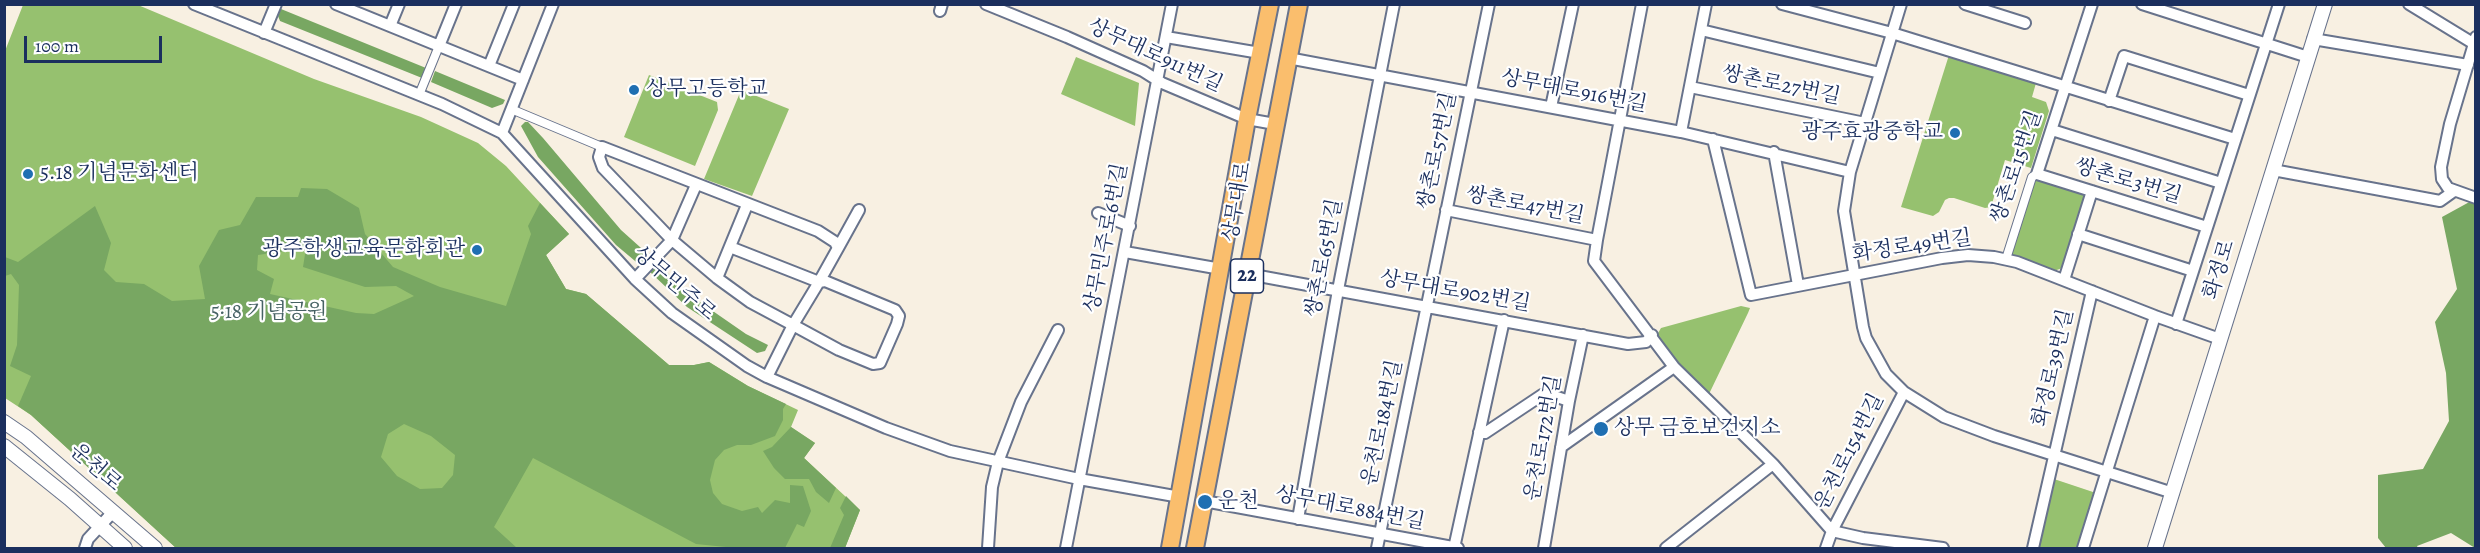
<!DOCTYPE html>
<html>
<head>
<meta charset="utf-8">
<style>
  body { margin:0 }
  #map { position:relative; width:2480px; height:553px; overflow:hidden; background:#f8f0e2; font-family:Alegreya,serif }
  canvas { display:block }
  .frame { position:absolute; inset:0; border:6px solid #1b2f5e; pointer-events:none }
  .scale { position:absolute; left:24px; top:36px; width:138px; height:27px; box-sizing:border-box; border:3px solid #1b2f5e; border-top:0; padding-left:8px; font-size:18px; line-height:21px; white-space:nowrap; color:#1b2f5e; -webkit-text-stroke:4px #fff; paint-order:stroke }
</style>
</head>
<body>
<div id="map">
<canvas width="2480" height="553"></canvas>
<div class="frame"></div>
<div class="scale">100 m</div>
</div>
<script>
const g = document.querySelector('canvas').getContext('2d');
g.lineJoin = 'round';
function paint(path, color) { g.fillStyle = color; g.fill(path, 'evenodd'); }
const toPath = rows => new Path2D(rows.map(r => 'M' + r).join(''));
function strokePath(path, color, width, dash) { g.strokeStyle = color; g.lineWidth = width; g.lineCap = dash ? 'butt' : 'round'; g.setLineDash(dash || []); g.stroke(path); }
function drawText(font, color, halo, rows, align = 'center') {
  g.font = font + ' Alegreya,"Noto Serif KR",serif'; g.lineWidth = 4.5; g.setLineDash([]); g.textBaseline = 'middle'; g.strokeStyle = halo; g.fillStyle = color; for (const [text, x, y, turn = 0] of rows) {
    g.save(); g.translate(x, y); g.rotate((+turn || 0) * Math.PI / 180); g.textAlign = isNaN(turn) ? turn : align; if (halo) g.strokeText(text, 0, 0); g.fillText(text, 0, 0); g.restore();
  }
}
paint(toPath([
  [23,5,138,5,314,79,421,117,478,143,506,166,569,234,546,255,566,289,586,294,669,365,694,365,709,362,748,386,798,410,791,427,815,443,804,458,860,510,845,548,176,548,31,415,5,398,5,51],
  [1949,55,2036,83,2032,97,2046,102,2049,111,2031,168,2005,160,1991,207,1985,208,1954,198,1949,198,1945,200,1939,212,1933,216,1901,207],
  [1076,57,1139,83,1135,126,1061,94],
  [649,75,717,102,718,110,695,166,624,137],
  [744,91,789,109,752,196,704,179,739,95],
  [2035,177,2085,193,2088,198,2065,267,2054,271,2010,254],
  [1741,306,1750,308,1748,313,1709,394,1680,368,1657,335,1661,328],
  [2054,479,2096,493,2079,548,2038,548]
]), '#96c16f');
paint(toPath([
  [281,9,426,68,422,78,280,21,278,16],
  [435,71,505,100,503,104,492,108,431,82],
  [525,122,528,122,543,138,621,230,650,256,641,266,616,245,538,157,521,126],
  [301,188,327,189,359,208,365,234,393,267,440,287,506,306,531,234,528,226,540,203,569,234,546,255,566,289,586,294,669,365,694,365,709,362,748,386,786,404,783,409,783,420,775,436,751,445,737,445,724,450,715,460,710,480,713,493,722,504,742,511,758,507,762,513,775,500,790,503,790,485,803,486,811,511,804,527,797,524,785,548,736,548,696,544,533,458,494,527,517,548,176,548,31,415,18,406,31,376,10,366,17,345,19,285,11,274,5,276,5,257,18,262,95,206,111,243,104,270,116,282,144,284,172,301,205,299,199,266,219,230,240,225,256,197,298,197],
  [306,248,303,267,365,287,396,286,414,296,374,314,356,313,270,294,274,279,257,270,258,255],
  [404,424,431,436,455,455,453,475,442,488,420,489,397,476,381,457,388,434],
  [2473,200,2475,200,2475,548,2451,533,2417,546,2418,548,2386,548,2378,538,2378,475,2423,469,2449,421,2446,373,2435,322,2457,289,2442,217],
  [657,263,694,298,746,334,768,345,765,351,757,353,687,307,649,271],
  [791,427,815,443,804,458,836,488,829,503,816,492,809,479,785,479,774,468,763,451,772,447],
  [846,496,860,510,845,548,830,548,844,515,840,508]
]), '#78a762');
const pedestrian = toPath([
  [419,95,439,46],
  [511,109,602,147],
  [2006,259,2032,177,2037,174]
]);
const minor = toPath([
  [194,4,442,104,502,133,635,279,672,313,747,366,767,377,886,428,950,451,1079,479,1180,497],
  [336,4,523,80],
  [986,4,1067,37,1143,71,1162,83,1247,119,1275,124],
  [1782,4,1892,33,2235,139],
  [1901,4,1850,172,1844,211,1863,327,1866,338,1886,374,1904,392,1944,417,1994,436,2173,493],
  [1965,4,2025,23],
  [2092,4,2037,174,2207,227],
  [2142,4,2308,57],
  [2409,4,2476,45],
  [940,11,942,4],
  [390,26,399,4],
  [1701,30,1880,73],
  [264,33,276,4],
  [1166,37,1260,53],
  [2476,37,2450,124,2441,167,2442,179,2448,188,2476,198],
  [2313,39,2468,65],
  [439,46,456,4],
  [1288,58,1681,132,1850,172],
  [489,66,514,4],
  [1690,87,1865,123],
  [2109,101,2124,56,2249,95],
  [1551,107,1573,4],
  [2052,130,2221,183],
  [1681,132,1706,4],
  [502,133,553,4],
  [1713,139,1751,295,1942,258,1968,255,1994,257,2017,262,2155,316,2220,339],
  [1774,152,1798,285],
  [2273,170,2440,201,2454,191],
  [1446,210,1597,240,1642,4],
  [1098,213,1130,226],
  [2078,234,2193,271],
  [1597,240,1594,261,1674,367,1773,464,1832,531,1863,538,1943,548],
  [730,247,819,282,825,281,895,310,899,316,897,324,880,363,873,364,839,350,793,325,750,302,717,278,672,240,603,168,599,157,602,147,818,231,835,242,838,248,819,282,793,325,767,377],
  [838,248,859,210],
  [1125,252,1221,269],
  [1248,274,1628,344,1646,342,1652,335],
  [717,278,747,205],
  [635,279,672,240,696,185],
  [2064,280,2092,191],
  [2176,324,2279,4],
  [1479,432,1485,433,1542,395,1548,394,1569,401],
  [1561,447,1674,367],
  [1204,501,1458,548],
  [1298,519,1338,290,1394,4],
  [85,548,88,539,113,512],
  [988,548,992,487,998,462,1021,402,1058,330],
  [1066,548,1172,4],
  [1377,548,1489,4],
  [1454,548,1504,320],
  [1544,548,1569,401,1583,335],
  [1666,548,1773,464],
  [1826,548,1832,531,1904,392],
  [2033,548,2092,291],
  [2083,548,2155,316]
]);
const tertiary = toPath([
  [4,422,26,437,155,548],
  [4,446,70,499,125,548],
  [2155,548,2325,4]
]);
const primary = toPath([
  [1170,548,1247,119,1270,4],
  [1195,548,1299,4]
]);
strokePath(pedestrian, '#68738c', 10);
strokePath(minor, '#68738c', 14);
strokePath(tertiary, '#68738c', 16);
strokePath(primary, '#68738c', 20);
strokePath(pedestrian, '#fff', 8);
strokePath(minor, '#fff', 10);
strokePath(tertiary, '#fff', 14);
strokePath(primary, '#fabe6d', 16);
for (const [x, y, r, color] of [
  [634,90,6,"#1f6fb2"],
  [1955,133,6,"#1f6fb2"],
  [28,174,6,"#1f6fb2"],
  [477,250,6,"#1f6fb2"],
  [1601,429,8,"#1f6fb2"],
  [1205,502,8,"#1f6fb2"]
]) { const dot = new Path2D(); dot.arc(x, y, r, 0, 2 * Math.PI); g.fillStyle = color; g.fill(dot); strokePath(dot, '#fff', 2); }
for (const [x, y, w] of [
  [1247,276,33]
]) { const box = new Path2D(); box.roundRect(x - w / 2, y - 17, w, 34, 4.5); g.fillStyle = '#fff'; g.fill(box); strokePath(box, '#1b2f5e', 1.5); }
drawText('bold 20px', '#1b2f5e', null, [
  ["22",1247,276]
]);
drawText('21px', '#1b2f5e', '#fff', [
  ["상무대로911번길",1155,56,25],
  ["쌍촌로27번길",1781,86,12],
  ["상무대로916번길",1574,92,11],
  ["쌍촌로57번길",1438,151,-78],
  ["쌍촌로15번길",2017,167,-71],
  ["쌍촌로3번길",2128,182,17],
  ["상무대로",1238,202,-80],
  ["쌍촌로47번길",1525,206,11],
  ["상무민주로6번길",1107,238,-79],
  ["화정로49번길",1912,247,-8],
  ["쌍촌로65번길",1325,258,-79],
  ["화정로",2220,270,-73],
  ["상무민주로",674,284,41],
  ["상무대로902번길",1455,292,10],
  ["화정로39번길",2054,368,-77],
  ["운천로184번길",1383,423,-78],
  ["운천로172번길",1544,438,-80],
  ["운천로154번길",1850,452,-63],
  ["운천로",95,468,41],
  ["상무대로884번길",1350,509,11]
]);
drawText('21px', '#1b2f5e', '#fff', [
  ["상무고등학교",646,90],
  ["광주효광중학교",1943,133,"right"],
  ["5.18 기념문화센터",40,174],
  ["광주학생교육문화회관",465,250,"right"],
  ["상무 금호보건지소",1614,429],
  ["운천",1218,502]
], 'left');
drawText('21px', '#466264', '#fff', [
  ["5·18 기념공원",269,313]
]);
</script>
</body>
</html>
